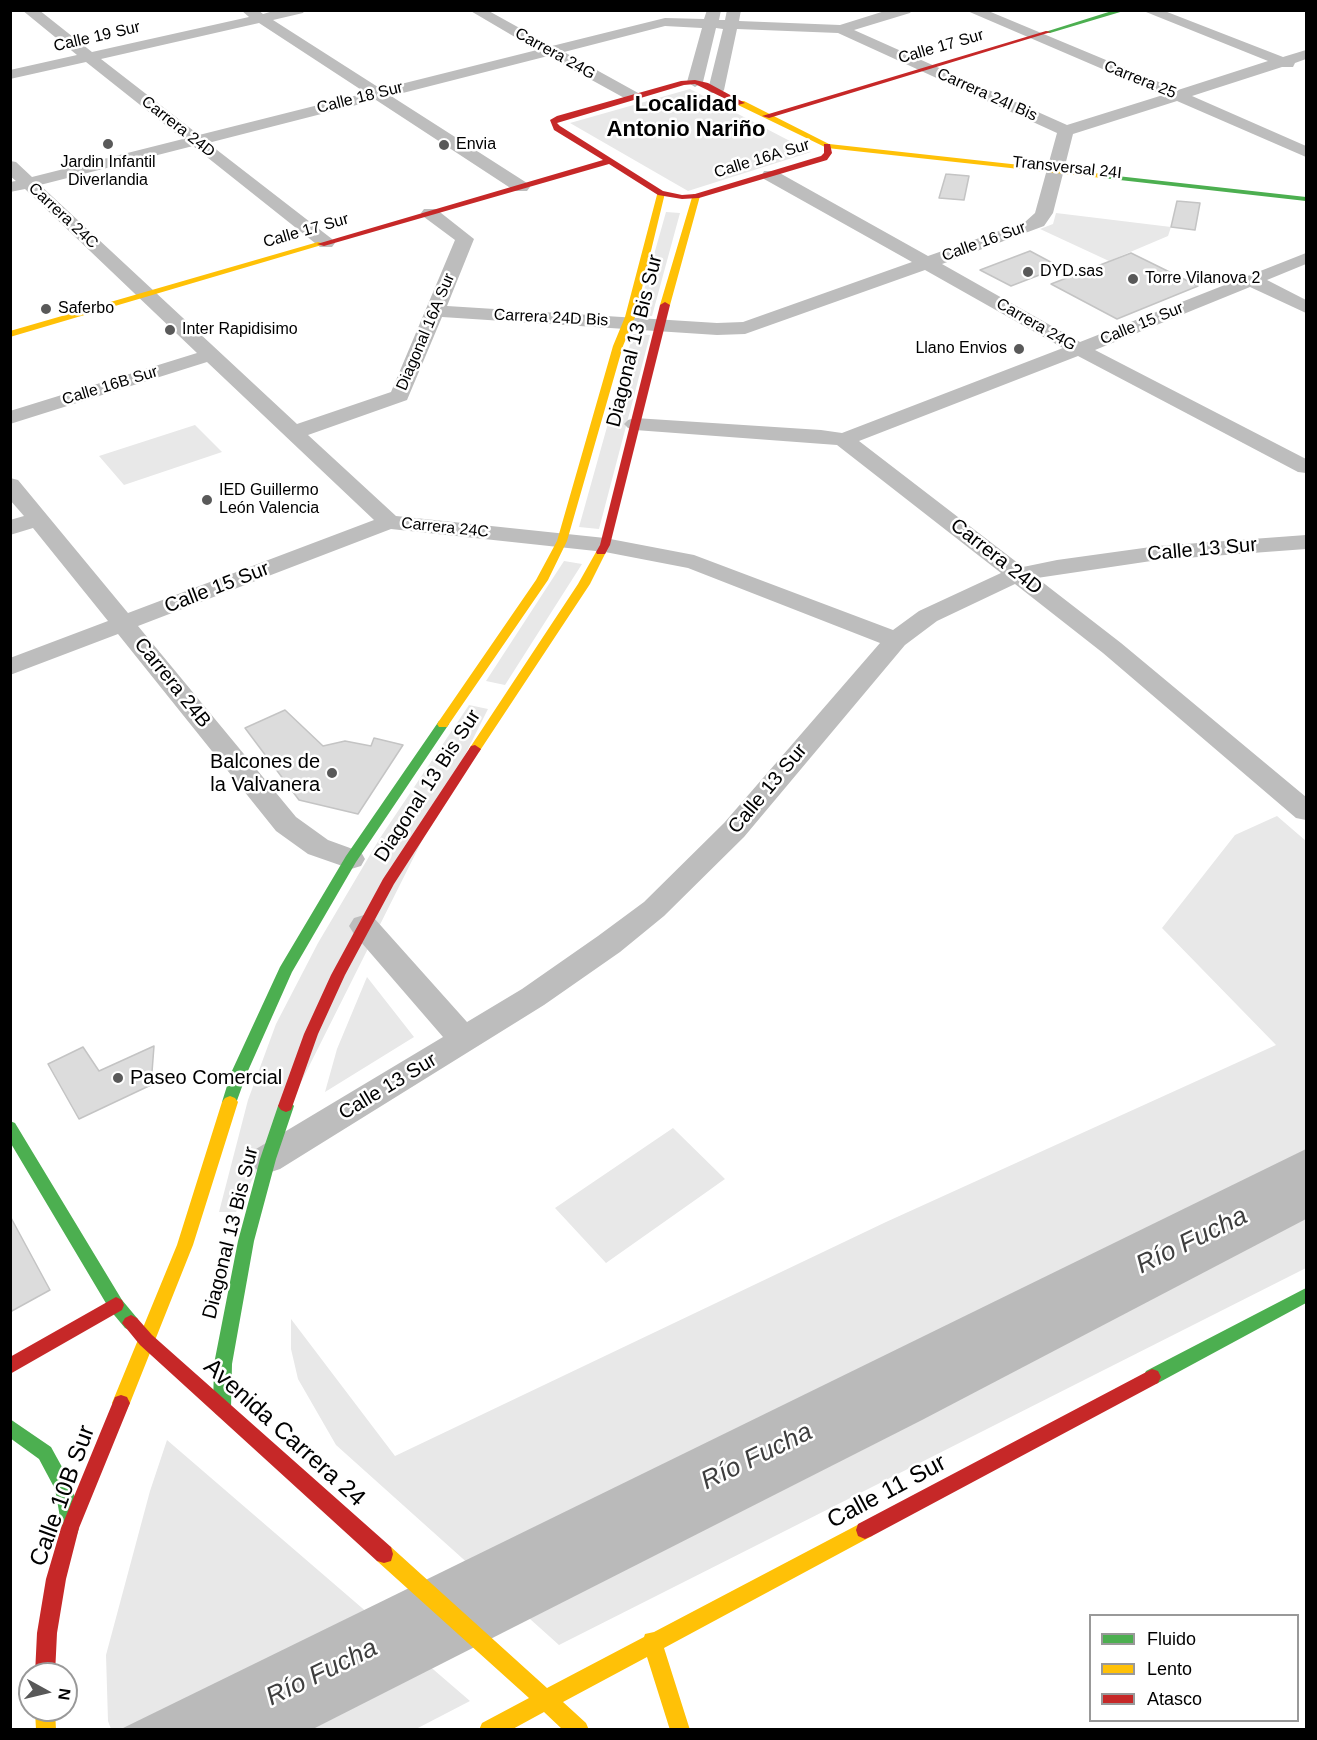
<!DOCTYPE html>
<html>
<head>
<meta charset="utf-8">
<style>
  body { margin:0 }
  #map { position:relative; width:1317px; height:1740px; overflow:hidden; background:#fff; font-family:Helvetica,sans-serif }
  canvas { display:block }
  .frame { position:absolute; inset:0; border:12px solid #000; pointer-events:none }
  .legend { position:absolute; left:1089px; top:1614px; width:210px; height:108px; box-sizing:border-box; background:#fff; border:2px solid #999; margin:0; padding:8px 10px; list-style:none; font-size:18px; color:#000 }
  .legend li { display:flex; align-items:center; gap:12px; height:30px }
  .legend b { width:30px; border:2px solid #999 }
  .north { position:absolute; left:18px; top:1662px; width:60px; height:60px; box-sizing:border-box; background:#fff; border:2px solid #999; border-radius:50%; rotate:98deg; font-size:16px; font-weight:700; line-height:24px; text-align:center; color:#000 }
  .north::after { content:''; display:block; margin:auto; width:21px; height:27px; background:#595959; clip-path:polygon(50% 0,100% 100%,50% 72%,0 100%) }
</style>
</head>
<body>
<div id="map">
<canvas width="1317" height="1740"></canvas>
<div class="frame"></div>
<ul class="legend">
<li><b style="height:8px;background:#4caf50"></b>Fluido</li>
<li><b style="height:8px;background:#ffc107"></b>Lento</li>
<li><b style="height:8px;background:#c62828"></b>Atasco</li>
</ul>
<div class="north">N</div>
</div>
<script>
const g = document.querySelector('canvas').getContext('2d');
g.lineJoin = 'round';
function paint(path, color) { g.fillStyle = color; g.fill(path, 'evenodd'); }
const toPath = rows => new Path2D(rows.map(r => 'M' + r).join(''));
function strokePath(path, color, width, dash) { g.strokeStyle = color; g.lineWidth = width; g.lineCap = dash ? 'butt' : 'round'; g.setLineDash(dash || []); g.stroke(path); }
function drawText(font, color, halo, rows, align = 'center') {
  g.font = font + ' Helvetica,sans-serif'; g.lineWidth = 5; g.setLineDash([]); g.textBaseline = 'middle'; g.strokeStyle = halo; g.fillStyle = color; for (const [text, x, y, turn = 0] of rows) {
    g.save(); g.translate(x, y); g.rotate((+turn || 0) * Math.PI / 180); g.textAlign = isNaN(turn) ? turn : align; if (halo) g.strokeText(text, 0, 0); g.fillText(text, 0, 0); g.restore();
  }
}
paint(toPath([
  [690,89,811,152,688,191,570,123],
  [666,212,680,213,652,316,637,315],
  [1056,213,1171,227,1168,236,1109,261,1040,229,1053,224],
  [633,334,650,335,599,529,579,527],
  [195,425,222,452,124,485,99,456],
  [564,561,582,564,505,685,486,681],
  [469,705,488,709,236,1212,219,1212,248,1100,276,1024,318,943,380,838],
  [1277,816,1306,841,1306,1268,559,1645,336,1445,298,1379,291,1349,291,1319,395,1456,886,1222,1276,1045,1162,928,1235,835],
  [367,977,414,1037,325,1092,337,1049],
  [673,1128,725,1179,606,1263,555,1208],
  [167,1440,470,1701,416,1729,111,1729,108,1721,106,1655,150,1491]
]), '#e8e8e8');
paint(toPath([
  [1306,1149,1306,1219,922,1420,313,1729,119,1730]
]), '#bababa');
const building = toPath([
  [946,174,969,176,964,200,939,198,946,174],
  [1177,201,1200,203,1195,230,1171,227,1177,201],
  [1030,251,1060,267,1011,286,980,270,1030,251],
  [1131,253,1198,286,1117,319,1051,284,1131,253],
  [285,710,323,746,345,741,371,746,374,738,403,745,358,814,299,800,245,728,285,710],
  [154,1046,151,1085,79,1119,48,1064,83,1047,99,1071,154,1046],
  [10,1216,50,1290,10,1312,10,1216]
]);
paint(building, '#dcdcdc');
strokePath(building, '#c4c4c4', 1.5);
paint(toPath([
  [22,10,39,10,92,52,249,17,241,10,258,10,263,14,277,10,305,10,303,13,273,20,381,89,537,50,469,10,487,10,552,46,665,18,704,19,707,10,721,10,719,20,725,20,727,10,741,10,739,21,840,25,888,10,912,10,910,13,854,30,1067,125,1163,95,965,10,986,10,1178,90,1268,61,1141,10,1162,10,1283,57,1306,50,1306,59,1295,63,1293,67,1282,67,1192,96,1306,146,1306,157,1177,101,1073,134,1053,213,1044,226,942,264,1080,342,1306,253,1306,264,1267,280,1306,300,1306,313,1250,287,1095,350,1306,459,1306,473,1298,472,1078,356,859,441,1023,567,1057,560,1158,546,1306,535,1306,549,1158,560,1037,578,1121,643,1306,797,1306,820,1296,818,1103,653,1015,584,937,621,905,645,744,837,664,916,620,952,544,1005,280,1169,268,1173,256,1169,251,1159,256,1149,443,1037,354,934,349,926,354,918,364,915,374,918,467,1022,522,989,598,936,644,902,724,823,880,643,688,568,605,552,391,529,138,626,296,817,328,840,361,852,365,859,361,866,351,869,308,854,276,831,118,634,10,675,10,658,108,621,33,528,10,535,10,520,24,516,10,500,10,478,18,480,128,613,374,520,207,362,10,424,10,411,197,353,25,189,10,192,10,182,16,181,10,176,10,161,16,162,32,177,183,139,86,62,10,79,10,70,77,55,22,10],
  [259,23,366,93,199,135,101,59,259,23],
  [665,26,702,28,687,82,695,87,703,82,716,28,723,29,708,90,711,93,721,93,724,90,737,29,838,33,1057,133,1035,213,1025,222,928,256,776,171,764,171,762,175,764,179,912,262,743,322,717,323,447,306,474,239,436,209,424,209,421,213,424,217,455,240,391,392,297,424,40,185,193,146,320,247,332,247,335,243,332,239,208,143,376,100,515,191,527,191,530,187,527,183,391,96,548,56,628,100,640,100,642,97,640,94,564,52,665,26],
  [925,270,1063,348,842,433,821,430,635,418,628,420,624,424,628,428,635,430,837,445,1001,573,919,611,893,630,694,555,605,538,396,516,308,435,407,400,442,317,717,335,745,334,925,270]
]), '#bdbdbd');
paint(toPath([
  [1115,10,1127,10,1050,33,1045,32,1115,10],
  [1099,174,1306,197,1306,201,1102,178,1098,176,1099,174],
  [443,720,449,724,356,862,292,972,247,1073,235,1106,230,1108,225,1106,222,1102,231,1073,280,967,346,856,439,721,443,720],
  [286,1100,291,1102,294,1106,276,1159,254,1241,232,1364,231,1408,228,1414,222,1416,216,1414,213,1408,214,1364,238,1241,260,1159,278,1106,281,1102,286,1100],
  [10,1121,15,1123,122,1300,137,1318,140,1323,137,1328,131,1331,125,1328,110,1310,10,1142,10,1121],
  [1306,1288,1306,1303,1158,1383,1152,1385,1146,1383,1143,1377,1146,1371,1306,1288],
  [10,1419,51,1447,73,1487,79,1528,77,1534,70,1537,63,1534,55,1489,39,1459,10,1438,10,1419]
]), '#4caf50');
paint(toPath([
  [738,101,744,101,829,144,1102,174,1106,176,1102,178,827,148,738,105,738,101],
  [658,191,665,193,635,317,623,346,567,541,548,580,447,727,439,727,437,724,439,721,536,580,557,541,613,346,625,317,658,191],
  [693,194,700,196,670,305,662,307,660,305,693,194],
  [318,242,325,244,10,337,10,331,318,242],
  [601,549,606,552,590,584,479,752,471,752,469,749,471,746,578,584,596,552,601,549],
  [230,1096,235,1098,238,1102,193,1245,130,1403,127,1409,121,1411,115,1409,112,1403,177,1245,222,1102,225,1098,230,1096],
  [865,1521,872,1524,874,1530,872,1536,664,1648,690,1730,670,1730,647,1657,563,1702,586,1723,589,1730,563,1730,544,1712,511,1730,479,1730,482,1723,529,1698,377,1561,375,1554,377,1547,384,1545,391,1547,547,1688,644,1637,645,1634,654,1632,865,1521],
  [35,1710,55,1710,56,1730,36,1730,35,1710]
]), '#ffc107');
paint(toPath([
  [1046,31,1051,32,769,118,762,116,1046,31],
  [695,80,708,83,745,103,738,105,695,84,684,85,557,123,560,126,663,191,682,195,695,194,821,156,824,153,824,144,830,144,832,153,827,160,699,198,682,199,658,195,609,164,324,246,317,244,603,160,554,130,550,120,557,116,681,81,695,80],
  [665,302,670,305,610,545,605,554,597,554,596,552,600,545,660,305,665,302],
  [475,745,481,749,394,884,345,975,318,1034,291,1110,286,1112,281,1110,278,1106,304,1034,331,975,383,879,471,746,475,745],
  [116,1297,122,1300,124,1305,122,1310,10,1374,10,1357,116,1297],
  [131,1315,137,1318,152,1335,391,1547,393,1554,391,1561,384,1563,377,1561,140,1345,122,1323,125,1318,131,1315],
  [1152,1369,1158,1371,1161,1377,1158,1383,872,1536,865,1539,858,1536,856,1530,858,1524,1152,1369],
  [121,1395,127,1397,130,1403,79,1528,66,1579,57,1633,55,1674,35,1674,37,1633,46,1579,61,1528,115,1397,121,1395]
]), '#c62828');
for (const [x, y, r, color] of [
  [108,144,6,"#595959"],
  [444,145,6,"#595959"],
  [1028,272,6,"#595959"],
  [1133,279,6,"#595959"],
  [46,309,6,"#595959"],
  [170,330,6,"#595959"],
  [1019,349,6,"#595959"],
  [207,500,6,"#595959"],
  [332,773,6,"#595959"],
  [118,1078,6,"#595959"]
]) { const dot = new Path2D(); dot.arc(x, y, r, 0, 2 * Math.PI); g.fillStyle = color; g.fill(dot); strokePath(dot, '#fff', 2); }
drawText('16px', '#000', '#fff', [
  ["Calle 19 Sur",97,37,-13],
  ["Calle 17 Sur",941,47,-16],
  ["Carrera 24G",555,54,29],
  ["Carrera 25",1140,80,22],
  ["Carrera 24I Bis",987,95,24],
  ["Calle 18 Sur",360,98,-14],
  ["Carrera 24D",178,127,38],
  ["Calle 16A Sur",762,159,-17],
  ["Transversal 24I",1067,168,6],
  ["Carrera 24C",63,216,43],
  ["Calle 17 Sur",306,231,-16],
  ["Calle 16 Sur",984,242,-20],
  ["Carrera 24D Bis",551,318,3],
  ["Calle 15 Sur",1142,324,-22],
  ["Carrera 24G",1036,325,30],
  ["Diagonal 16A Sur",426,332,-67],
  ["Calle 16B Sur",110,386,-17],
  ["Carrera 24C",445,528,6]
]);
drawText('16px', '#000', '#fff', [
  ["Envia",456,145],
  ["Jardin Infantil",108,163,"center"],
  ["Diverlandia",108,181,"center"],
  ["DYD.sas",1040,272],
  ["Torre Vilanova 2",1145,279],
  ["Saferbo",58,309],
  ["Inter Rapidisimo",182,330],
  ["Llano Envios",1007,349,"right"],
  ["IED Guillermo",219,491],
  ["León Valencia",219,509]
], 'left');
drawText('20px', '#000', '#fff', [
  ["Diagonal 13 Bis Sur",635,341,-76],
  ["Calle 13 Sur",1202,550,-5],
  ["Carrera 24D",996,557,38],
  ["Calle 15 Sur",217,588,-21],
  ["Carrera 24B",172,683,51],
  ["Diagonal 13 Bis Sur",428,786,-57],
  ["Calle 13 Sur",768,789,-50],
  ["Calle 13 Sur",388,1087,-31],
  ["Diagonal 13 Bis Sur",231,1233,-76]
]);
drawText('20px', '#000', '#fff', [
  ["Balcones de",320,762],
  ["la Valvanera",320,785],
  ["Paseo Comercial",130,1078,"left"]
], 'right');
drawText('bold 22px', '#000', '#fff', [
  ["Localidad",686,105],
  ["Antonio Nariño",686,130]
]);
drawText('24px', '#000', '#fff', [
  ["Avenida Carrera 24",284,1433,42],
  ["Calle 11 Sur",887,1492,-28],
  ["Calle 10B Sur",63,1496,-70]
]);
drawText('italic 26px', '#3e3e3e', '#fff', [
  ["Río Fucha",1192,1241,-26],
  ["Río Fucha",757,1457,-26],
  ["Río Fucha",322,1673,-26]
]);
</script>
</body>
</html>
